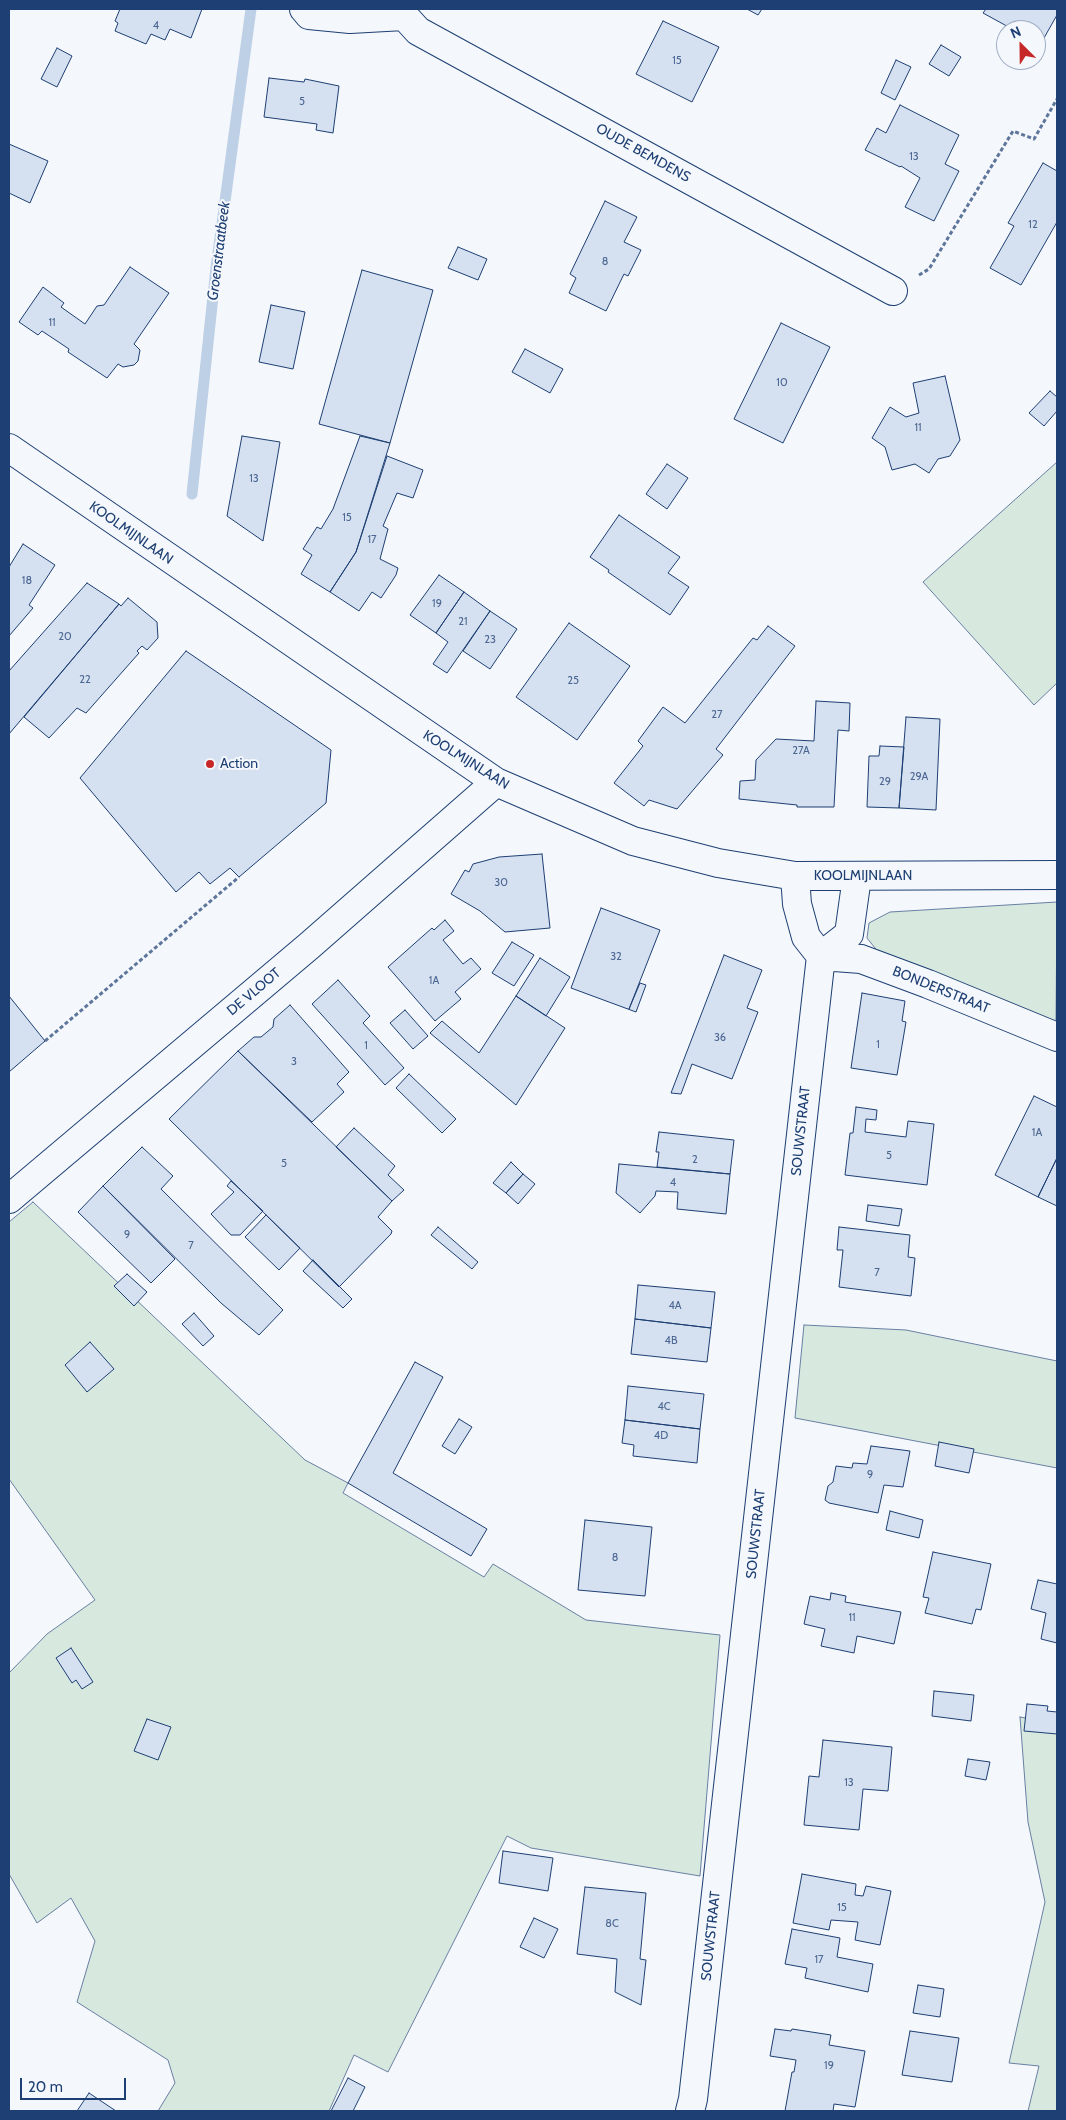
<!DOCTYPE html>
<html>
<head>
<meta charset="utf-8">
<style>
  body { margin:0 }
  #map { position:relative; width:1066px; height:2120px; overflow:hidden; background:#f4f7fb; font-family:Cabin,sans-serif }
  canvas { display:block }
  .frame { position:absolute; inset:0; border:10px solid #1d3f73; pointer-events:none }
  .north { position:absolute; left:996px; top:20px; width:50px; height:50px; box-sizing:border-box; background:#f4f7fb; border:1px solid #9eadc5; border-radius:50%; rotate:337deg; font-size:14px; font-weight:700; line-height:20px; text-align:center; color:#1d3f73 }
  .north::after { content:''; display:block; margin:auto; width:18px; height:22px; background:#c62828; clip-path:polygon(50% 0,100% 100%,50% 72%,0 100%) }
  .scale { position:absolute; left:20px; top:2078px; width:106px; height:22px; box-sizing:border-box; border:2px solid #1d3f73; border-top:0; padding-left:6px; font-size:15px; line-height:18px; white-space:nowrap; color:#1d3f73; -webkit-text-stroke:4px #f4f7fb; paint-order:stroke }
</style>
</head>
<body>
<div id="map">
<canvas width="1066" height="2120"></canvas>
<div class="frame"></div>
<div class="north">N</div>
<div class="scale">20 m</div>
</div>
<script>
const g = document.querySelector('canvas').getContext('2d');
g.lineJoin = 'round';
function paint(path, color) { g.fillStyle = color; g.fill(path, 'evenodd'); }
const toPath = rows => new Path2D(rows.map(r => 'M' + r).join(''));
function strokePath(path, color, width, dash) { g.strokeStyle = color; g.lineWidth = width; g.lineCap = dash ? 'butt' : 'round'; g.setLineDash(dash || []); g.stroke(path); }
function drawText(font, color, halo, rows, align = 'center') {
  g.font = font + ' Cabin,sans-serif'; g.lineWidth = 4; g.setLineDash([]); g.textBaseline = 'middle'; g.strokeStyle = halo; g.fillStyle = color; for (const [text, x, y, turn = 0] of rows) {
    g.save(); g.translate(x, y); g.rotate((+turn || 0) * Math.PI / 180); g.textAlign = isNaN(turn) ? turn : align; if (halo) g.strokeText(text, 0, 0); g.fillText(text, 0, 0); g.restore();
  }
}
const green = toPath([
  [1057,462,1057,683,1034,705,923,582,1057,462],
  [1057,902,1056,1022,879,953,867,938,869,923,890,912,1057,902],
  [33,1202,305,1460,348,1483,343,1493,484,1577,493,1564,586,1620,720,1635,700,1876,531,1848,507,1836,388,2072,354,2055,329,2111,158,2111,175,2083,168,2060,77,2002,95,1941,71,1898,37,1923,9,1874,9,1673,47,1634,95,1600,9,1479,9,1222,33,1202],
  [804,1325,906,1330,1057,1361,1057,1468,795,1418,804,1325],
  [1020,1717,1057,1724,1057,2111,1028,2111,1039,2066,1009,2063,1045,1902,1028,1822,1020,1717]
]);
paint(green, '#d7e8df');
strokePath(green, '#687fa3', 1);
strokePath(toPath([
  [192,494,216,268,251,9]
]), '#bed0e5', 11);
const building = toPath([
  [120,9,202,9,191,38,170,29,165,40,151,34,146,44,115,31,118,23,115,21,120,9],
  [747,9,762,9,758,15,747,9],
  [986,9,1057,9,1057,15,1040,45,1036,43,1036,30,1014,30,983,13,986,9],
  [663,21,719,47,692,102,636,74,663,21],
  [941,45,961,57,949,76,929,64,941,45],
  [57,48,72,56,57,87,41,79,57,48],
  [896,60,911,67,895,100,881,93,896,60],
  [269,78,304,82,305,79,339,86,333,133,316,130,317,124,264,117,269,78],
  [900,105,959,135,945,164,959,171,934,221,905,207,920,178,901,166,900,167,865,150,877,128,886,133,900,105],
  [9,144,48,161,30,203,9,193,9,144],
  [1043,163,1057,171,1057,222,1021,285,990,268,1014,226,1008,223,1043,163],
  [605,201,637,217,624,242,641,250,628,276,624,274,606,311,569,293,576,278,570,274,605,201],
  [458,247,487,259,478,280,448,268,458,247],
  [130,267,169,293,134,344,140,350,138,361,134,365,123,367,118,364,107,378,68,352,69,349,42,331,38,335,19,322,43,287,64,303,61,307,85,324,97,306,104,305,130,267],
  [362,270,433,290,390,443,319,424,362,270],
  [271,305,305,312,293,369,259,362,271,305],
  [781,323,830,347,783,443,734,419,781,323],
  [525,349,563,369,550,393,512,372,525,349],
  [945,376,960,440,950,456,938,459,929,473,915,464,892,470,885,447,872,438,890,407,906,417,919,413,913,383,945,376],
  [1050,391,1057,397,1057,411,1044,426,1029,413,1050,391],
  [242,436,280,442,263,541,227,516,242,436],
  [360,436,390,443,356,552,330,592,301,574,312,555,303,549,317,527,321,529,333,509,360,436],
  [387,456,423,470,413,498,397,493,383,526,388,529,380,559,398,568,396,575,381,598,372,592,359,611,330,592,356,552,387,456],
  [667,464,688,478,667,509,646,494,667,464],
  [619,515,680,557,668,573,689,587,670,615,608,572,609,570,590,557,619,515],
  [23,544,55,565,29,605,33,608,9,636,9,567,23,544],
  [439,575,464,592,436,633,410,615,439,575],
  [87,583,119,604,9,734,9,671,87,583],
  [464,592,490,611,447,673,433,664,448,642,436,633,464,592],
  [128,598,157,622,158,638,147,650,142,646,137,651,139,653,86,713,77,708,49,738,24,717,119,604,121,606,128,598],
  [490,611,517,629,490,669,463,651,490,611],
  [569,623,630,666,577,740,516,697,569,623],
  [768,626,795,646,716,749,723,755,677,809,649,800,644,806,614,783,643,746,638,741,663,707,685,723,753,638,757,640,768,626],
  [186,651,331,750,326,803,239,877,230,868,210,884,199,872,176,892,80,778,186,651],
  [816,701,850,703,849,731,838,730,834,807,797,807,797,805,739,799,740,781,755,780,756,760,776,739,814,741,816,701],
  [906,717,940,719,936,810,899,808,906,717],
  [880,746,904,747,899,808,867,807,869,756,879,756,880,746],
  [542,854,550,928,505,932,480,911,451,894,465,870,469,872,473,864,499,857,542,854],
  [601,908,660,930,629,1009,640,983,646,985,636,1012,571,988,601,908],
  [445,920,454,931,443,940,463,964,471,958,481,969,455,992,461,999,435,1021,388,967,432,928,434,930,445,920],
  [512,942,534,955,514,986,492,973,512,942],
  [724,955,762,970,747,1008,758,1012,732,1079,692,1064,681,1094,671,1093,724,955],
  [540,958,570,977,546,1016,516,996,540,958],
  [338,980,370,1016,363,1023,404,1068,385,1085,312,1004,338,980],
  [862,993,905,1001,902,1021,906,1022,897,1075,851,1068,862,993],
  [9,996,45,1041,9,1072,9,996],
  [516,996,565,1028,516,1105,430,1033,442,1021,479,1053,516,996],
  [290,1005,349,1072,337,1084,344,1092,312,1122,238,1051,254,1037,261,1037,273,1027,274,1019,290,1005],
  [405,1010,428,1036,413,1049,390,1023,405,1010],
  [238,1051,392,1201,378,1217,392,1231,391,1234,339,1287,169,1119,238,1051],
  [409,1074,456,1119,442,1133,396,1088,409,1074],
  [1034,1096,1057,1107,1057,1158,1038,1197,995,1175,1034,1096],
  [856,1107,877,1110,876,1120,866,1119,865,1132,906,1137,908,1121,934,1124,927,1185,845,1175,850,1133,853,1133,856,1107],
  [354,1128,395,1166,388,1175,404,1190,392,1201,336,1147,354,1128],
  [659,1132,734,1140,730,1174,657,1167,659,1152,656,1152,659,1132],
  [142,1147,173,1176,161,1189,283,1310,259,1335,221,1303,103,1186,142,1147],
  [1057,1158,1057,1206,1038,1197,1057,1158],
  [511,1162,523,1174,506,1193,493,1183,511,1162],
  [619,1164,730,1174,726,1214,677,1209,678,1192,656,1191,655,1196,640,1213,616,1193,619,1164],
  [523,1174,535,1184,518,1204,506,1193,523,1174],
  [231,1181,263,1211,240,1235,231,1235,211,1214,234,1192,227,1186,231,1181],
  [103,1186,175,1259,151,1283,78,1212,103,1186],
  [868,1205,902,1209,899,1226,866,1221,868,1205],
  [266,1215,300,1248,279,1270,245,1237,266,1215],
  [438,1227,478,1262,472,1269,431,1235,438,1227],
  [839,1227,910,1235,908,1257,915,1258,911,1296,839,1287,843,1250,837,1250,839,1227],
  [313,1260,352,1299,343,1308,303,1271,313,1260],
  [127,1274,147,1292,134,1306,114,1286,127,1274],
  [638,1285,715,1292,711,1328,635,1319,638,1285],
  [194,1313,214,1336,203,1346,182,1324,194,1313],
  [635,1319,711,1328,707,1362,631,1354,635,1319],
  [90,1342,114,1369,87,1392,65,1365,90,1342],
  [415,1362,443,1377,393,1473,487,1529,471,1556,348,1483,415,1362],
  [628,1386,704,1394,700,1429,625,1420,628,1386],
  [459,1419,472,1427,455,1454,442,1446,459,1419],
  [625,1420,700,1429,697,1463,633,1456,634,1445,622,1443,625,1420],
  [939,1442,974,1449,969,1473,935,1466,939,1442],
  [871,1446,910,1451,903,1487,884,1485,878,1513,829,1503,825,1500,828,1486,833,1482,836,1466,852,1468,853,1463,867,1464,871,1446],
  [890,1511,923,1520,919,1538,886,1530,890,1511],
  [585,1520,652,1527,645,1596,578,1590,585,1520],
  [933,1552,991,1564,981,1610,976,1609,972,1624,925,1613,929,1598,923,1597,933,1552],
  [1038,1580,1057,1584,1057,1643,1041,1639,1046,1613,1031,1609,1038,1580],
  [831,1593,846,1596,845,1602,901,1612,894,1644,857,1636,854,1653,821,1646,825,1629,804,1624,810,1596,830,1600,831,1593],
  [71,1648,93,1682,82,1689,76,1680,72,1683,56,1658,71,1648],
  [934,1691,974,1695,971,1721,932,1716,934,1691],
  [1027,1704,1048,1706,1047,1711,1057,1712,1057,1734,1024,1731,1027,1704],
  [147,1719,171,1727,158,1760,134,1751,147,1719],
  [823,1740,892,1747,888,1791,863,1789,859,1830,804,1825,809,1776,819,1777,823,1740],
  [968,1759,990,1762,986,1780,965,1776,968,1759],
  [503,1851,553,1858,548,1891,499,1883,503,1851],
  [802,1874,856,1884,855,1895,863,1896,866,1886,891,1891,880,1945,855,1940,858,1922,831,1920,829,1930,793,1923,802,1874],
  [585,1887,646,1893,640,1959,646,1960,641,2005,615,1992,617,1959,577,1954,585,1887],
  [534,1918,558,1929,544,1958,520,1947,534,1918],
  [792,1929,840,1938,837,1957,873,1964,868,1992,805,1978,807,1968,785,1964,792,1929],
  [918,1985,944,1989,940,2017,913,2013,918,1985],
  [775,2029,791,2031,792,2029,831,2035,829,2045,865,2051,855,2107,834,2104,833,2111,785,2111,792,2072,794,2072,796,2060,770,2056,775,2029],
  [910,2031,959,2038,952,2082,902,2075,910,2031],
  [348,2078,365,2087,353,2111,331,2111,348,2078],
  [89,2093,116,2111,77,2111,89,2093]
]);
paint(building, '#d5e0f0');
strokePath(building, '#1d3f73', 1);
const minor = toPath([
  [304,9,309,15,350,19,404,16],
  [398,9,418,31,893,291],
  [9,448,496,782,633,841,718,863,795,876,1057,875],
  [821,956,861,959,928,984,1057,1037],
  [821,956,849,934,857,877],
  [9,1199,309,946,496,782],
  [690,2111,693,2099,821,956,806,937,797,904,795,876]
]);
strokePath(minor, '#1d3f73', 30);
strokePath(toPath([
  [919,275,929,269,1013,131,1034,139,1057,99],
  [45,1041,239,877]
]), '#5e769c', 3, [4, 2.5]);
strokePath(minor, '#f4f7fb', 28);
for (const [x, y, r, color] of [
  [210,764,5,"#c62828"]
]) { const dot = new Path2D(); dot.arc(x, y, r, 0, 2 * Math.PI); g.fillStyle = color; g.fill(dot); strokePath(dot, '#f4f7fb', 2); }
drawText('11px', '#4b6792', null, [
  ["4",156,26],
  ["15",677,61],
  ["5",302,102],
  ["13",914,157],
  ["12",1033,225],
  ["8",605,262],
  ["11",52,323],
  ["10",782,383],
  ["11",918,428],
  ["13",254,479],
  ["15",347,518],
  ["17",372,540],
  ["18",27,581],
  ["19",437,604],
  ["21",463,622],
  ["20",65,637],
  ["23",490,640],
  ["22",85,680],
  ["25",573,681],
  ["27",717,715],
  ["27A",801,751],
  ["29A",919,777],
  ["29",885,782],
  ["30",501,883],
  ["32",616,957],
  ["1A",434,981],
  ["36",720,1038],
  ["1",878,1045],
  ["1",366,1046],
  ["3",294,1062],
  ["1A",1037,1133],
  ["5",889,1156],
  ["2",695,1160],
  ["5",284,1164],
  ["4",673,1183],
  ["9",127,1235],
  ["7",191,1246],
  ["7",877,1273],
  ["4A",675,1306],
  ["4B",671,1341],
  ["4C",664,1407],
  ["4D",661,1436],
  ["9",870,1475],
  ["8",615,1558],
  ["11",852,1618],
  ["13",849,1783],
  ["15",842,1908],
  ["8C",612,1924],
  ["17",819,1960],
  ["19",829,2066]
]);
drawText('14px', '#1d3f73', '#f4f7fb', [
  ["OUDE BEMDENS",643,153,29],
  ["KOOLMIJNLAAN",131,533,35],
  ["KOOLMIJNLAAN",466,760,32],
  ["KOOLMIJNLAAN",863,876],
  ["BONDERSTRAAT",941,990,22],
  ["DE VLOOT",254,992,-40],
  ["SOUWSTRAAT",801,1131,-84],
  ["SOUWSTRAAT",756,1534,-84],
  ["SOUWSTRAAT",711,1936,-84]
]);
drawText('14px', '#1d3f73', '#f4f7fb', [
  ["Action",220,764]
], 'left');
drawText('italic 15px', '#1d3f73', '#f4f7fb', [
  ["Groenstraatbeek",219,251,-83]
]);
</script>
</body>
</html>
